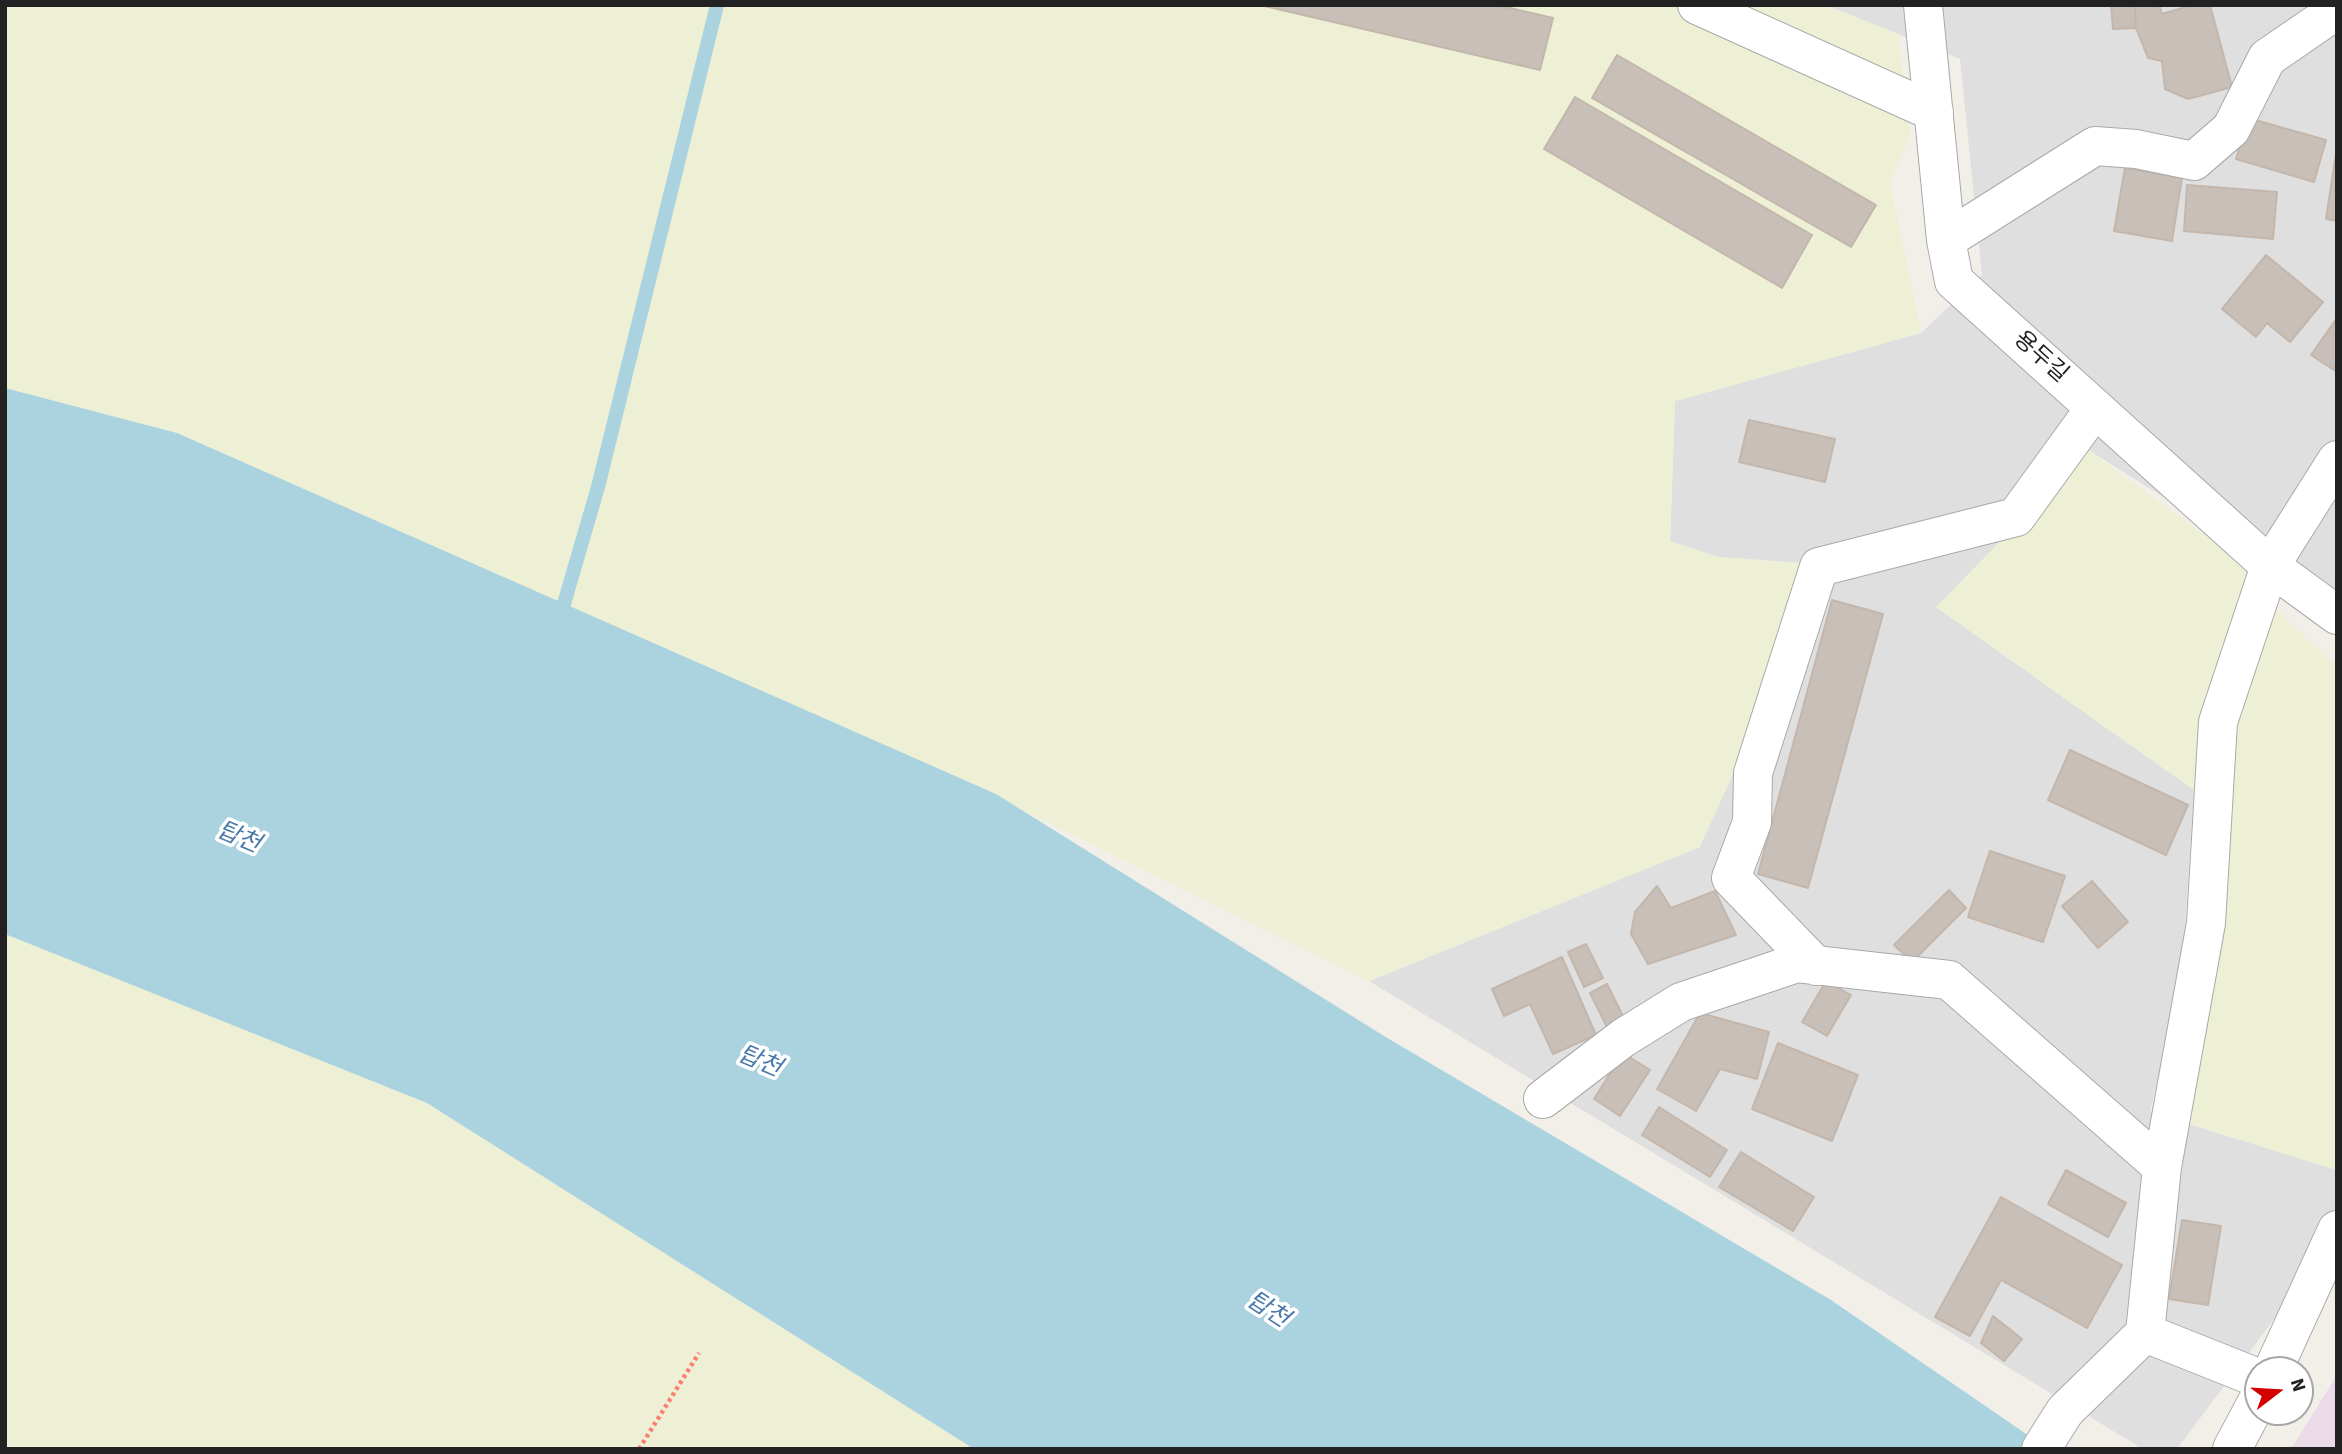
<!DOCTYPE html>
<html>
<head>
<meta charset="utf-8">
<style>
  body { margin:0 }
  #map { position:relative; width:2342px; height:1454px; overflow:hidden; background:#f2efe9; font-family:"Source Sans 3",sans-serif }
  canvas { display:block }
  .frame { position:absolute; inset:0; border:7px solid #222; pointer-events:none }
  .north { position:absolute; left:2244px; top:1356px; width:70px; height:70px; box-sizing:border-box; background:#fff; border:2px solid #a7a7a7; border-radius:50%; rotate:73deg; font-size:19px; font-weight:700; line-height:28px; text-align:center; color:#222 }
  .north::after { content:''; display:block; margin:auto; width:24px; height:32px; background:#d40000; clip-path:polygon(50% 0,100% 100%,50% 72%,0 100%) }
</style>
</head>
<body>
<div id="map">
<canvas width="2342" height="1454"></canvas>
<div class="frame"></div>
<div class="north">N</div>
</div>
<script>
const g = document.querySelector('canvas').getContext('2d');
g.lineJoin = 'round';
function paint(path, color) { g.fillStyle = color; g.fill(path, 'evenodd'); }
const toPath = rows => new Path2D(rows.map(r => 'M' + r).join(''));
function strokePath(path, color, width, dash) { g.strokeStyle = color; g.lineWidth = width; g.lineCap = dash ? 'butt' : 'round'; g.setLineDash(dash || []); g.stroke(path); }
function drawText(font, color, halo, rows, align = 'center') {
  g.font = font + ' "Source Sans 3","Noto Sans KR",sans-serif'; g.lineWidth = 7; g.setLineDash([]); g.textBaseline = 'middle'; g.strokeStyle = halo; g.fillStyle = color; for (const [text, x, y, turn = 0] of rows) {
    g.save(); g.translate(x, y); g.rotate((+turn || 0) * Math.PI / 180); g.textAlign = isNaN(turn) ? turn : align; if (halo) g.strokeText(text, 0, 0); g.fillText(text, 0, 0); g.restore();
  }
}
paint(toPath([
  [1825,5,2337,5,2337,606,2090,451,1936,607,2194,790,2182,973,2150,1112,2337,1170,2337,1235,2177,1449,2143,1449,1369,981,1700,847,1799,563,1718,557,1670,541,1675,401,1921,333,1982,275,1960,59]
]), '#e0dfdf');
paint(toPath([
  [2337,1375,2337,1449,2291,1449]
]), '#ebdbe8');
paint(toPath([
  [5,5,1825,5,1898,34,1910,134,1890,183,1921,333,1675,401,1670,541,1718,557,1800,563,1764,706,1700,847,1369,981,978,788,177,433,5,388],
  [2089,451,2252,569,2194,790,1936,607],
  [2271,605,2337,667,2337,1170,2180,1121,2230,731],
  [5,934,427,1103,974,1449,5,1449]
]), '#eef0d5');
paint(toPath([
  [5,388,177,433,996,794,1384,1036,1831,1300,2048,1449,974,1449,427,1103,5,934]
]), '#aad3df');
strokePath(toPath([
  [559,621,598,487,717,5]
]), '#aad3df', 14);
const building = toPath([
  [1260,5,1497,5,1553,18,1540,70,1260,5],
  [2111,5,2135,5,2136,28,2113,29,2111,5],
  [2135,5,2159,5,2162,14,2193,5,2210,5,2232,87,2188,99,2165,89,2162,61,2148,58,2136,28,2135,5],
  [2336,32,2337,32,2337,119,2336,119,2336,32],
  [1617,55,1876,205,1851,247,1592,98,1617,55],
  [1575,97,1812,235,1782,288,1544,149,1575,97],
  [2248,118,2326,140,2314,182,2236,159,2248,118],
  [2337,147,2337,221,2326,219,2337,147],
  [2125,168,2182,178,2172,241,2114,231,2125,168],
  [2187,185,2277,192,2273,239,2184,231,2187,185],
  [2266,255,2323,302,2290,342,2267,323,2256,337,2222,309,2266,255],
  [2337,318,2337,372,2311,355,2337,318],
  [1749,420,1835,439,1825,482,1739,462,1749,420],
  [1832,600,1883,614,1808,888,1758,874,1832,600],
  [2070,750,2188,805,2166,855,2048,800,2070,750],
  [1990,851,2065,876,2043,942,1968,917,1990,851],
  [2092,881,2128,922,2098,948,2062,906,2092,881],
  [1657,886,1671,908,1715,891,1736,935,1648,964,1631,934,1635,912,1657,886],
  [1949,890,1966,908,1912,962,1894,945,1949,890],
  [1586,944,1603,978,1584,987,1568,952,1586,944],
  [1562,957,1596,1035,1553,1054,1530,1004,1504,1016,1492,989,1562,957],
  [1826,981,1851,995,1827,1036,1802,1022,1826,981],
  [1607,984,1627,1024,1610,1033,1590,993,1607,984],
  [1700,1013,1769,1032,1757,1079,1720,1069,1696,1111,1657,1089,1700,1013],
  [1778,1043,1858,1075,1832,1141,1752,1109,1778,1043],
  [1623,1053,1650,1070,1620,1116,1594,1099,1623,1053],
  [1659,1107,1727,1150,1710,1177,1642,1135,1659,1107],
  [1741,1152,1814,1197,1793,1231,1719,1187,1741,1152],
  [2066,1170,2126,1203,2108,1237,2048,1204,2066,1170],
  [2001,1197,2122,1265,2087,1328,2001,1280,1970,1336,1935,1317,2001,1197],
  [2182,1220,2221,1226,2208,1305,2169,1299,2182,1220],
  [1993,1316,2022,1339,2004,1361,1981,1343,1993,1316]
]);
paint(building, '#c7bfb8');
strokePath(building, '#c4b6ab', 2);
const minor = toPath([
  [1697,5,1934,112],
  [1923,5,1946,240,1954,281,2270,566,2337,615],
  [1946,240,2095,146,2136,149,2194,161,2231,129,2267,58,2337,10],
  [1816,966,1731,878,1752,822,1753,773,1819,567,2016,517,2095,408],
  [1543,1099,1623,1038,1681,1002,1797,963,1949,980,2162,1167],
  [2273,1370,2337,1230],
  [2258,1378,2145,1333,2162,1167,2206,923,2218,722,2270,566,2337,460],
  [2041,1449,2065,1411,2145,1333],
  [2232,1449,2258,1400]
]);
strokePath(minor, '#a9a9a9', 40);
strokePath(toPath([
  [639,1449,699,1353]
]), '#fa8072', 4.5, [3.5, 3.5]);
strokePath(minor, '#fff', 38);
drawText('23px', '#222', '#fff', [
  ["용두길",2040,358,42]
]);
drawText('italic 24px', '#4a7aab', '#fff', [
  ["탑천",238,839,23],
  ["탑천",759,1063,23],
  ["탑천",1267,1311,33]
]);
</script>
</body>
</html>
